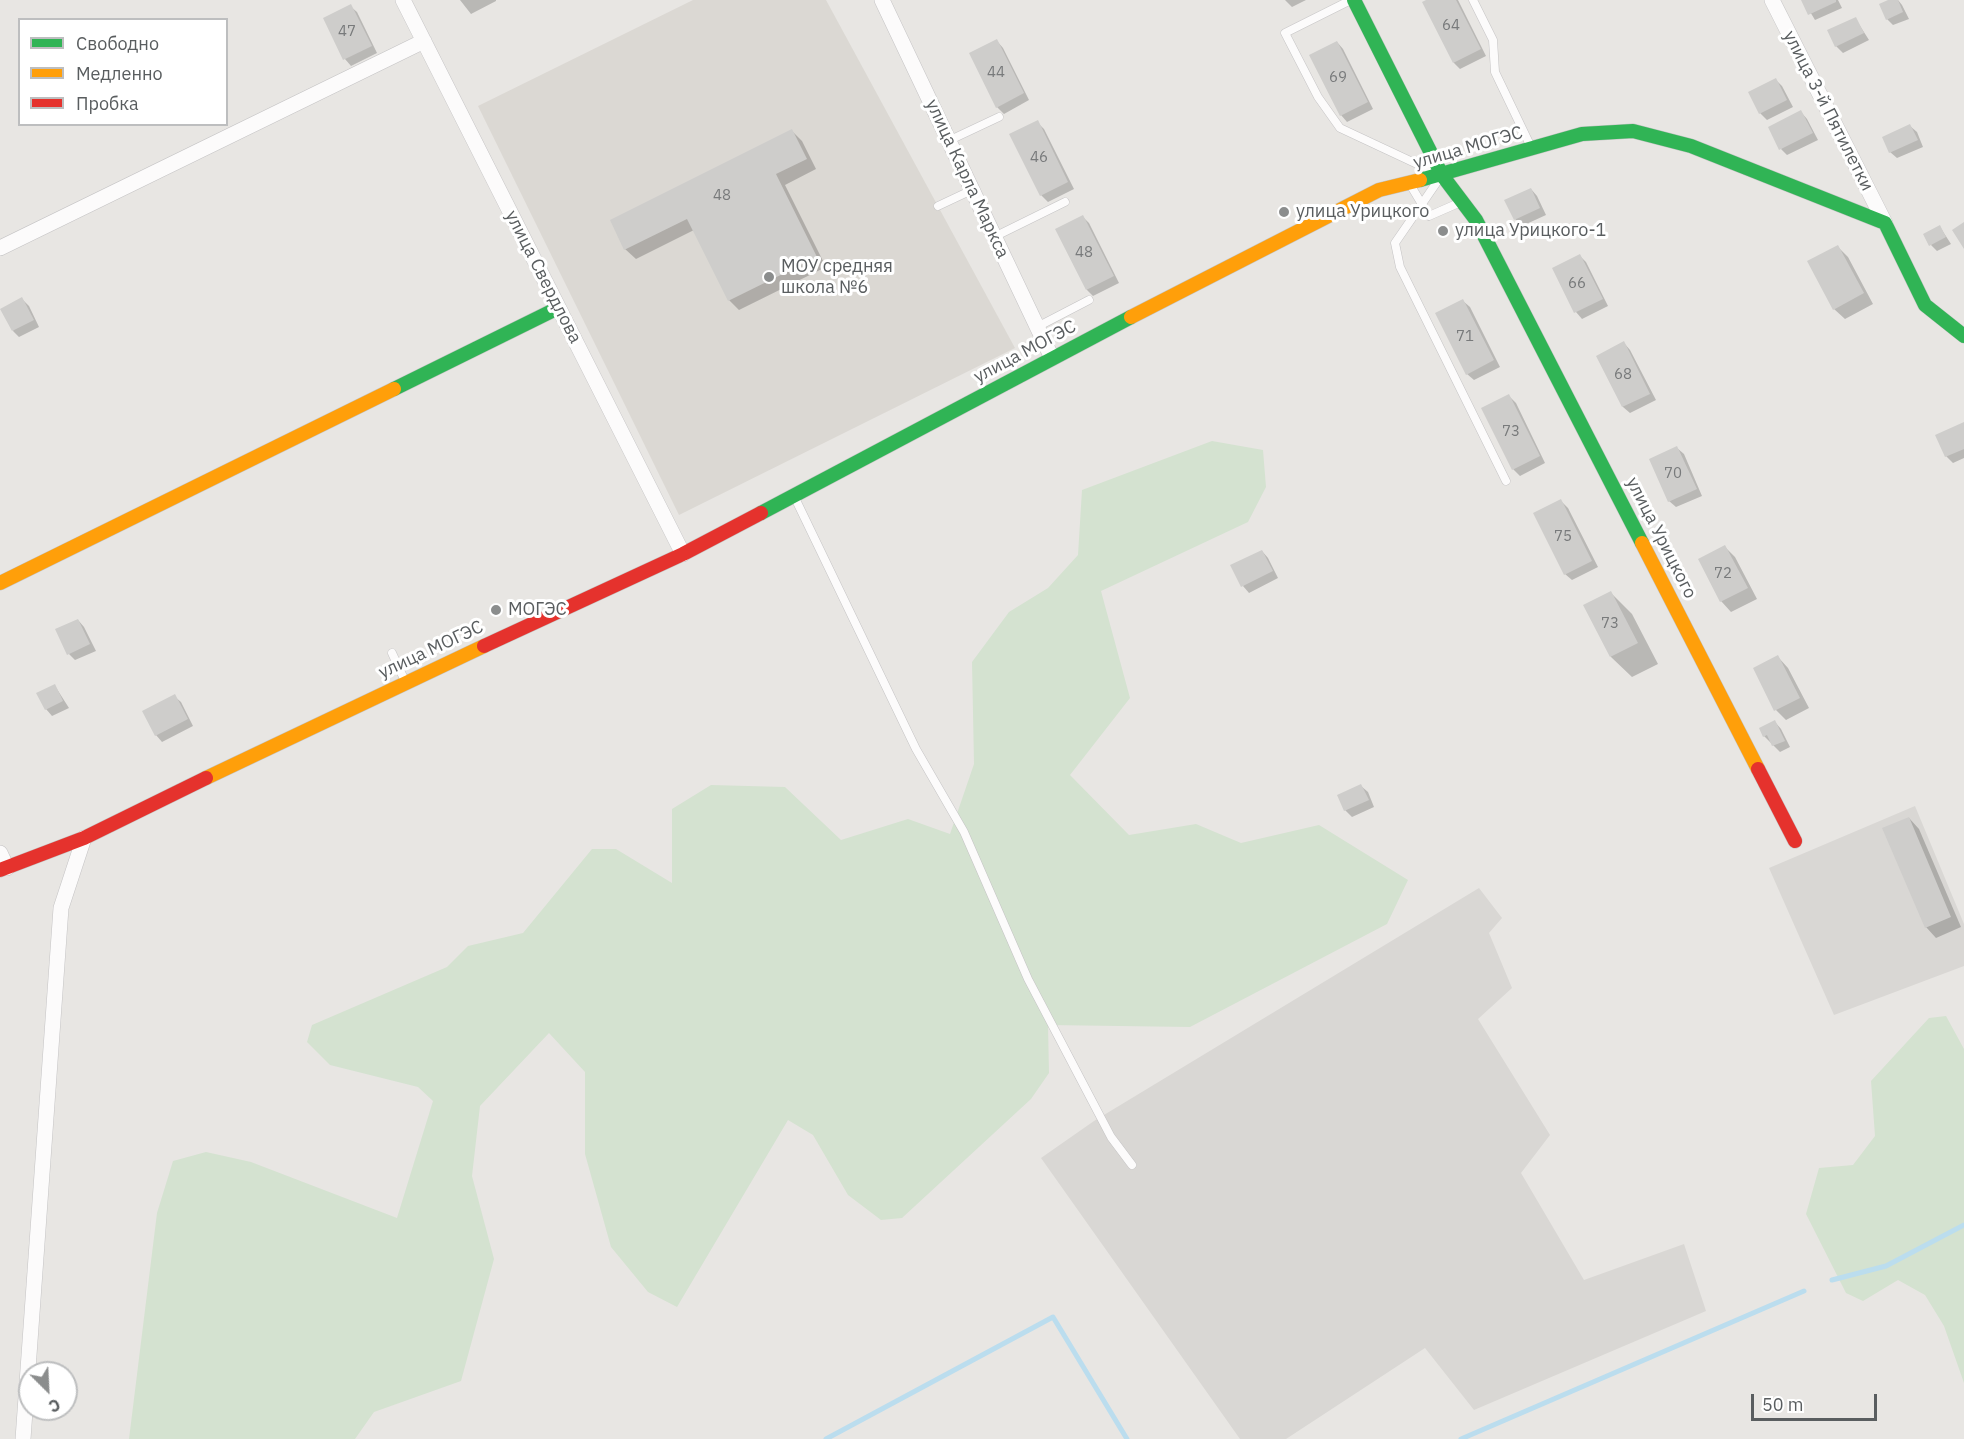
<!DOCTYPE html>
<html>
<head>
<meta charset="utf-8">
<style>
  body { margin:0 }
  #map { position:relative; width:1964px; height:1439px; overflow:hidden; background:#e8e6e3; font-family:"IBM Plex Sans",sans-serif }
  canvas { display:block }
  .legend { position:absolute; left:18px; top:18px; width:210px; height:108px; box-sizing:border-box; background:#fff; border:2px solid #bdbebf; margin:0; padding:8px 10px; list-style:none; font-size:18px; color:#595d5f }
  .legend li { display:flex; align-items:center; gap:12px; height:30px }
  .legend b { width:30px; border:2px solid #bdbebf }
  .north { position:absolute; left:18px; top:1361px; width:60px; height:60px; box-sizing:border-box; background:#fff; border:2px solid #bdbebf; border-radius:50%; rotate:156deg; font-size:16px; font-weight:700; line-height:24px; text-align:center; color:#595d5f }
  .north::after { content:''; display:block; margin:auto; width:21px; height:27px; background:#8b8d8d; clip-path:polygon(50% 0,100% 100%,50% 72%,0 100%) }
  .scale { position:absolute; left:1751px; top:1394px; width:126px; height:27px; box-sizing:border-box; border:3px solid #595d5f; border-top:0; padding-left:8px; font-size:18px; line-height:21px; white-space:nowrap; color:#595d5f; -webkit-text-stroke:4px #fff; paint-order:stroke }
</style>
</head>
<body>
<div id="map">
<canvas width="1964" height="1439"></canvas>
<ul class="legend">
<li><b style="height:8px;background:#30b455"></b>Свободно</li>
<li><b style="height:8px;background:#ff9f0a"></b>Медленно</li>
<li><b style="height:8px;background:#e5322d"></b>Пробка</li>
</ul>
<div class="north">С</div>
<div class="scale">50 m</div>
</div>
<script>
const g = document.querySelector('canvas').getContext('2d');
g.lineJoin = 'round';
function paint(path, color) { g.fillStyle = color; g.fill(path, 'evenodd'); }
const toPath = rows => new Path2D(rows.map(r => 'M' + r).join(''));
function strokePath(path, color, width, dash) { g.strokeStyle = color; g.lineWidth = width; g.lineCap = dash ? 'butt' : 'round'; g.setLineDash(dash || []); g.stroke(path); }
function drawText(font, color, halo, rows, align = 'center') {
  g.font = font + ' "IBM Plex Sans",sans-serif'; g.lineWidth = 6; g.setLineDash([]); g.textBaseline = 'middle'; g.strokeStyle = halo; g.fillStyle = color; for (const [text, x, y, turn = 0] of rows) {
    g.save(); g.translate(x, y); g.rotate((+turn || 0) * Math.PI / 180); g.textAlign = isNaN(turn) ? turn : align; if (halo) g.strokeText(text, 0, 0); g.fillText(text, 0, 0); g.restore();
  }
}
paint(toPath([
  [1915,806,1964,924,1964,966,1834,1015,1769,868],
  [1479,888,1502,918,1489,933,1512,988,1478,1019,1550,1135,1521,1173,1584,1280,1684,1244,1706,1311,1474,1410,1425,1348,1286,1439,1240,1439,1041,1158,1094,1121]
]), '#d9d7d4');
paint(toPath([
  [693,0,826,0,1015,348,679,515,478,106]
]), '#dbd8d3');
paint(toPath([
  [1212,441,1263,450,1266,487,1248,522,1101,591,1130,698,1070,775,1129,835,1196,824,1241,843,1319,825,1408,880,1387,924,1190,1027,1048,1025,1049,1073,1031,1099,902,1218,881,1220,848,1195,813,1135,788,1120,677,1307,648,1292,611,1247,585,1154,585,1072,549,1033,480,1106,472,1176,494,1259,461,1381,374,1412,355,1439,129,1439,157,1213,173,1161,206,1152,251,1162,397,1218,433,1101,418,1087,330,1065,307,1042,312,1025,447,967,468,946,523,933,592,849,616,849,672,883,672,809,711,785,785,787,841,840,908,819,950,834,974,764,972,662,1009,612,1048,588,1078,555,1082,490],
  [1946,1016,1964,1049,1964,1383,1944,1326,1925,1295,1898,1280,1863,1301,1846,1293,1806,1214,1819,1168,1853,1165,1875,1136,1871,1081,1929,1018]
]), '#d4e2d0');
paint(toPath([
  [460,0,496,0,496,1,471,14],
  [1285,0,1306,0,1292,7],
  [1429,0,1458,0,1486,56,1460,69,1454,63],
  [1803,0,1838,0,1842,8,1815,20],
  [1892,0,1898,0,1902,5,1909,19,1893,25,1887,19],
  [350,6,357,12,377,53,351,66,345,59],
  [1855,18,1869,40,1843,53,1836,46],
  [997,41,1003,48,1029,100,1004,114,997,107],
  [1337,42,1343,49,1373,109,1347,122,1341,115],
  [1776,80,1782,86,1793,107,1767,120,1760,113],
  [1801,112,1807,119,1818,140,1787,155,1781,149],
  [1037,122,1044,129,1074,189,1048,202,1041,195],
  [1910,126,1917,132,1923,147,1897,158,1890,152],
  [792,131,802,141,816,169,785,185,826,267,739,310,729,300,694,230,636,259,625,249],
  [1531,189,1537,196,1546,215,1522,226,1515,219],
  [1083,217,1089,223,1119,283,1093,296,1087,290],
  [1940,227,1951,244,1937,251,1931,245],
  [1838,247,1848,257,1873,304,1845,319,1834,309],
  [1580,256,1586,262,1608,306,1582,319,1576,312,1554,269],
  [22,299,29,306,39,327,19,337,13,331],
  [1463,301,1470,307,1500,367,1474,380,1467,374],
  [1624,343,1630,350,1656,400,1630,413,1623,407,1598,356],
  [1509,396,1516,403,1545,463,1520,476,1513,469],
  [1964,424,1964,458,1953,463,1946,456,1937,436],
  [1677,448,1684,454,1702,496,1676,507,1669,501],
  [1561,501,1568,508,1598,567,1572,580,1565,574],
  [1725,547,1735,557,1757,599,1731,612,1721,601],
  [1262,551,1268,558,1278,578,1249,593,1243,586],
  [1611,593,1632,614,1658,664,1632,677,1611,657],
  [78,620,84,627,96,651,75,660,69,654],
  [1778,657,1788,668,1809,708,1786,720,1776,710],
  [55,686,69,708,52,716,46,709],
  [174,696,181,702,193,726,162,742,156,735],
  [1775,722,1781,729,1790,747,1780,752,1764,736],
  [1361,786,1368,792,1374,807,1352,817,1345,810],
  [1909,818,1919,829,1961,927,1936,938,1926,927]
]), '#0003');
strokePath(toPath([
  [1832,1280,1886,1266,1964,1225],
  [826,1439,1053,1317,1127,1439],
  [1461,1439,1804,1291]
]), '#bde', 5);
paint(toPath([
  [1426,0,1456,0,1481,49,1453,63,1422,2],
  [1801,0,1836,0,1836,2,1808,15],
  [1888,0,1898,0,1903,12,1886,20,1879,4],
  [351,4,372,46,343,60,323,18],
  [1856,17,1864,33,1835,47,1827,30],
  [997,39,1024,93,996,108,969,53],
  [1337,41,1368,102,1340,116,1309,55],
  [1776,78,1787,100,1759,114,1748,92],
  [1801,110,1813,133,1779,150,1768,127],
  [1038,120,1068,182,1040,196,1009,134],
  [1910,124,1918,140,1889,153,1882,137],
  [792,129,807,159,776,174,817,257,728,301,687,219,624,250,610,220],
  [1531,188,1540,208,1514,220,1504,200],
  [1083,215,1114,276,1086,290,1055,229],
  [1964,222,1964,249,1952,230],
  [1940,225,1946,237,1929,246,1923,234],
  [1838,245,1864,293,1833,310,1807,261],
  [1580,254,1603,299,1574,313,1552,268],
  [22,297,34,320,12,331,0,309],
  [1463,299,1494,360,1466,375,1435,313],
  [1624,341,1650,394,1622,407,1596,356],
  [1509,394,1540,456,1512,470,1481,408],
  [1964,422,1964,449,1945,457,1935,435],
  [1677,446,1697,489,1668,502,1649,459],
  [1561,499,1592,561,1564,575,1533,513],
  [1725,545,1748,588,1720,602,1698,559],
  [1262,550,1273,571,1241,587,1230,565],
  [1611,591,1638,643,1610,657,1583,605],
  [78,619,90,644,67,655,55,629],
  [1778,655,1800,698,1774,711,1753,668],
  [55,684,63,701,45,710,36,693],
  [175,694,188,719,155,736,142,711],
  [1775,720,1785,741,1772,746,1767,735,1763,737,1759,728],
  [1361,784,1369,800,1344,811,1337,795],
  [1909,817,1951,917,1925,928,1882,828]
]), '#cecdcb');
const lane = toPath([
  [1351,0,1285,33,1318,97,1340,128,1434,172],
  [1473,0,1493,40,1495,72,1531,147],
  [948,141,999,117],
  [1437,182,1395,243,1400,267,1506,481],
  [1411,186,1429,216,1461,202],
  [938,206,972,190],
  [994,237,1065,202],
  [1037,327,1089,300],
  [795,498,916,749,964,832,1028,979,1111,1137,1132,1165],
  [392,653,405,681]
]);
const street = toPath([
  [403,0,683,554],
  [882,0,1052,358],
  [1772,0,1885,223],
  [0,248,424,41],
  [0,853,7,868],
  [23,1439,61,908,84,838]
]);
const fast = toPath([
  [1354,0,1442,175,1476,220,1642,543],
  [1420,180,1582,134,1633,131,1691,146,1885,223,1925,305,1964,336],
  [394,389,558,308],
  [761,513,1131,317]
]);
const slow = toPath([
  [1131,317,1379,190,1420,180],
  [1642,543,1758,769],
  [0,583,394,389],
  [206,778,484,646]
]);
const jam = toPath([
  [484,646,683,554,761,513],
  [1758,769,1795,841],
  [0,870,84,838,206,778]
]);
strokePath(lane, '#c4c3c4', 9);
strokePath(street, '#c4c3c4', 16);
strokePath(fast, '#c2c3c2', 15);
strokePath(slow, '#c2c3c2', 15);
strokePath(jam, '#c2c3c2', 15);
strokePath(lane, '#fcfbfb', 8);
strokePath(street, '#fcfbfb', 15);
strokePath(fast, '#30b455', 14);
strokePath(slow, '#ff9f0a', 14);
strokePath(jam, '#e5322d', 14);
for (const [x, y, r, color] of [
  [1284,212,6,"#8b8d8d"],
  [1443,231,6,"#8b8d8d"],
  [769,277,6,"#8b8d8d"],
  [496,610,6,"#8b8d8d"]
]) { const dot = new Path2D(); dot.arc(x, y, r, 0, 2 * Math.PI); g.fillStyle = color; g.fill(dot); strokePath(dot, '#fff', 2); }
drawText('15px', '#787a7b', null, [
  ["64",1451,26],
  ["47",347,32],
  ["44",996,73],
  ["69",1338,78],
  ["46",1039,158],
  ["48",722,196],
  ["48",1084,253],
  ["66",1577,284],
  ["71",1465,337],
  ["68",1623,375],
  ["73",1511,432],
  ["70",1673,474],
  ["75",1563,537],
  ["72",1723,574],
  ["73",1610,624]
]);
drawText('18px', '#595d5f', '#fff', [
  ["улица 3-й Пятилетки",1828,111,63],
  ["улица МОГЭС",1468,148,-16],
  ["улица Карла Маркса",967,179,65],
  ["улица Свердлова",543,277,63],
  ["улица МОГЭС",1025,352,-28],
  ["улица Урицкого",1661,538,63],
  ["улица МОГЭС",431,650,-25]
]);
drawText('18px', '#595d5f', '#fff', [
  ["улица Урицкого",1296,212],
  ["улица Урицкого-1",1455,231],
  ["МОУ средняя",781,267],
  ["школа №6",781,288],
  ["МОГЭС",508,610]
], 'left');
</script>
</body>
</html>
